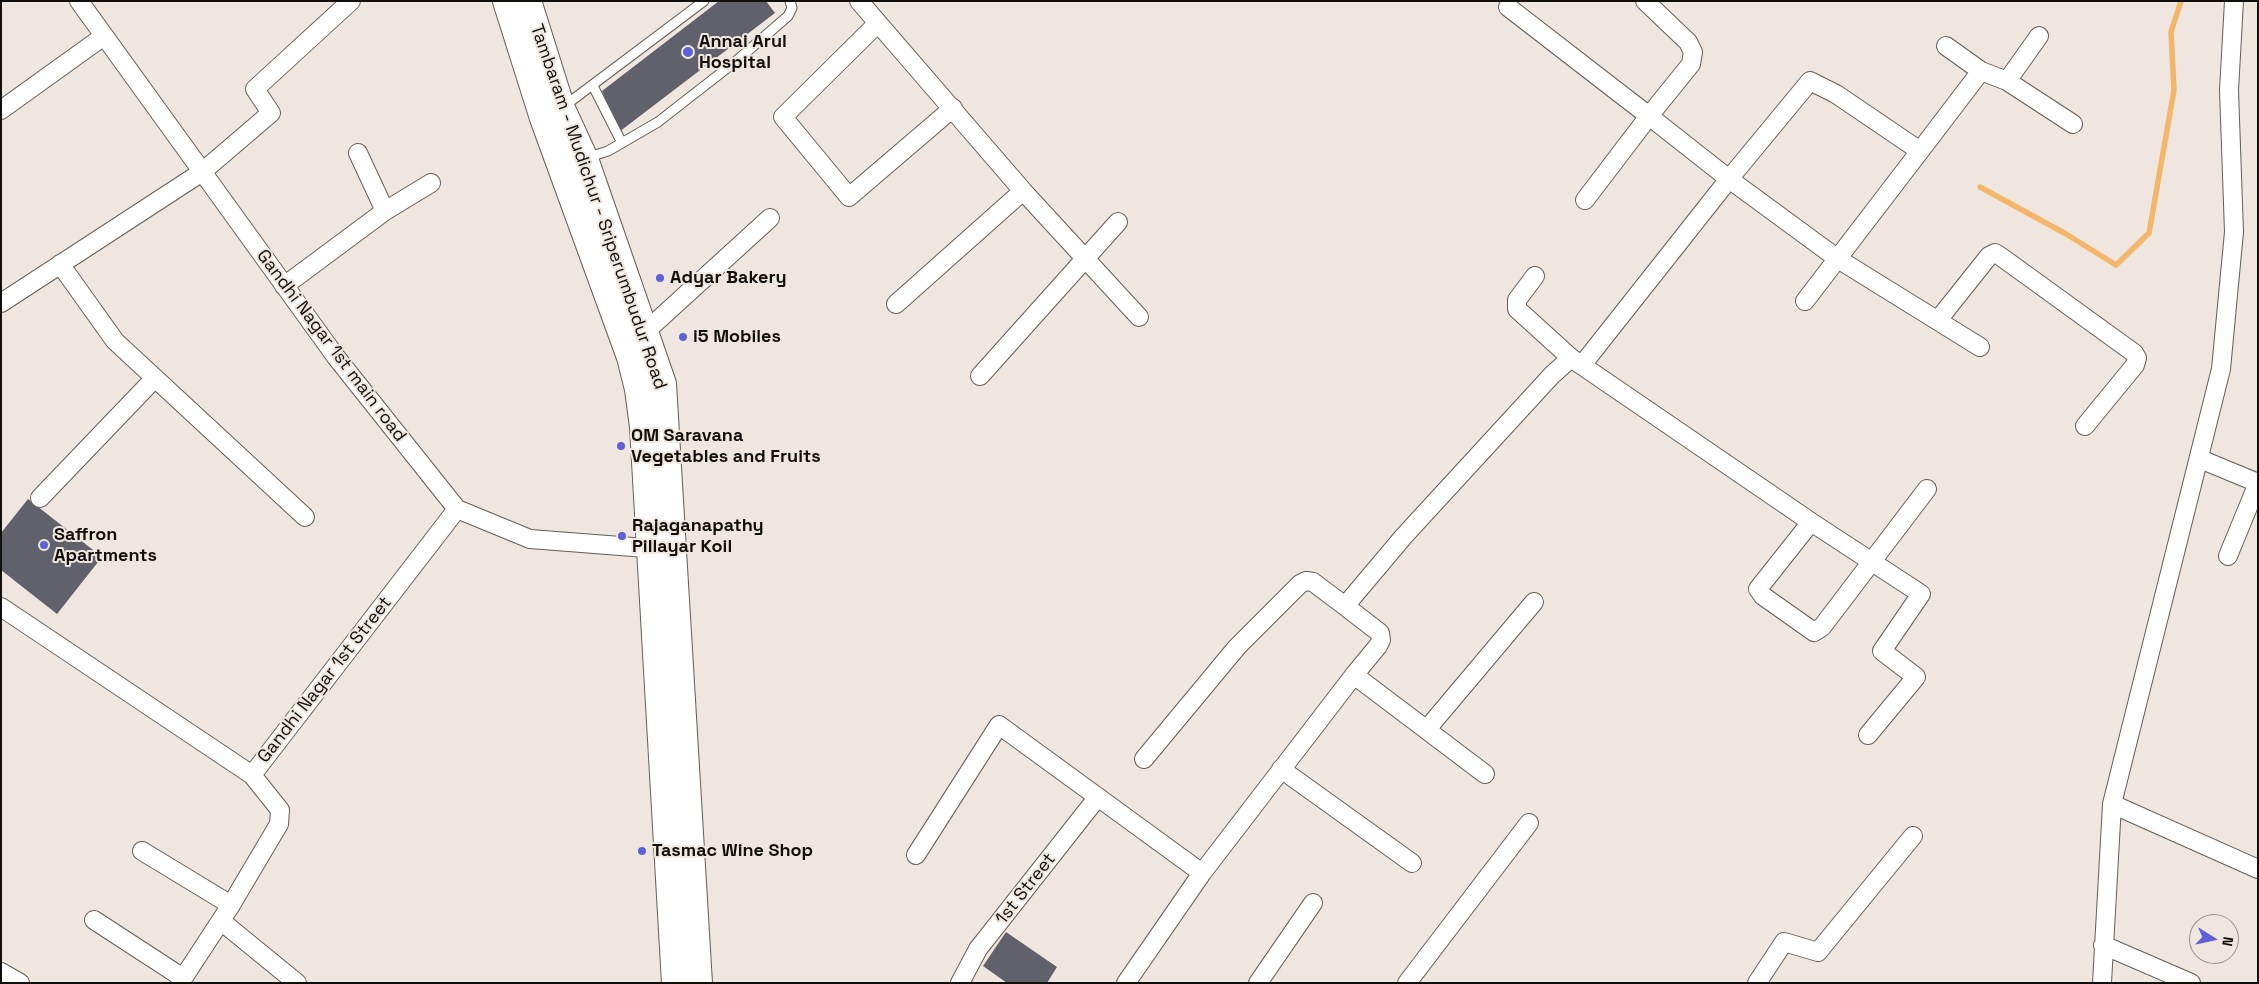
<!DOCTYPE html>
<html>
<head>
<meta charset="utf-8">
<style>
  body { margin:0 }
  #map { position:relative; width:2259px; height:984px; overflow:hidden; background:#efe7df; font-family:"Space Grotesk",sans-serif }
  canvas { display:block }
  .frame { position:absolute; inset:0; border:2px solid #110f0c; pointer-events:none }
  .north { position:absolute; left:2189px; top:914px; width:50px; height:50px; box-sizing:border-box; background:#efe7df; border:1px solid #96918b; border-radius:50%; rotate:100deg; font-size:14px; font-weight:700; line-height:20px; text-align:center; color:#110f0c }
  .north::after { content:''; display:block; margin:auto; width:18px; height:22px; background:#5d60d8; clip-path:polygon(50% 0,100% 100%,50% 72%,0 100%) }
</style>
</head>
<body>
<div id="map">
<canvas width="2259" height="984"></canvas>
<div class="frame"></div>
<div class="north">N</div>
</div>
<script>
const g = document.querySelector('canvas').getContext('2d');
g.lineJoin = 'round';
const toPath = rows => new Path2D(rows.map(r => 'M' + r).join(''));
function strokePath(path, color, width, dash) { g.strokeStyle = color; g.lineWidth = width; g.lineCap = dash ? 'butt' : 'round'; g.setLineDash(dash || []); g.stroke(path); }
function paint(path, color) { g.fillStyle = color; g.fill(path, 'evenodd'); }
function drawText(font, color, halo, rows, align = 'center') {
  g.font = font + ' "Space Grotesk",sans-serif'; g.lineWidth = 4; g.setLineDash([]); g.textBaseline = 'middle'; g.strokeStyle = halo; g.fillStyle = color; for (const [text, x, y, turn = 0] of rows) {
    g.save(); g.translate(x, y); g.rotate((+turn || 0) * Math.PI / 180); g.textAlign = isNaN(turn) ? turn : align; if (halo) g.strokeText(text, 0, 0); g.fillText(text, 0, 0); g.restore();
  }
}
strokePath(toPath([
  [1980,187,2066,234,2116,265,2149,233,2174,90,2171,32,2181,1]
]), '#f3b66a', 5.5);
paint(toPath([
  [719,1,766,1,775,13,619,132,602,91],
  [28,499,102,557,57,614,1,570,1,533],
  [1006,932,1057,967,1047,983,1007,983,983,966]
]), '#60616a');
const service = toPath([
  [593,86,622,143],
  [563,107,704,1],
  [586,158,608,151,658,122,735,62,788,16,792,8,790,1]
]);
const minor = toPath([
  [79,1,336,357,457,509,530,539,659,549],
  [859,1,1023,191,1139,317],
  [1508,7,1649,116,1691,64,1693,52,1688,42,1645,1],
  [878,23,783,117,849,197,953,108],
  [1946,46,1981,71],
  [2007,81,2039,36],
  [1,110,104,36],
  [1585,200,1649,116,1729,179,1810,81,1836,94,1920,151,1981,71,2007,81,2073,124],
  [385,211,431,183],
  [60,264,115,341,305,517],
  [1535,276,1517,300,1517,309,1571,358,1811,522,1758,589,1763,596,1814,632,1822,627,1927,489],
  [284,286,385,211,358,153],
  [1805,301,1920,151],
  [1,303,202,172,271,113,255,89,351,1],
  [896,304,1023,191],
  [1938,320,1989,256,1995,253,2000,256,2134,353,2137,358,2135,365,2085,426],
  [645,332,770,218],
  [1582,365,1729,179,1838,259,1980,347],
  [980,376,1118,222],
  [2200,459,2258,483],
  [40,498,155,378],
  [1811,522,1921,594,1882,651,1916,677,1868,735],
  [2228,556,2258,483],
  [1,607,252,775,280,810,279,824,231,905,180,983],
  [1354,675,1485,774],
  [1427,729,1534,602],
  [1144,759,1237,647,1300,584,1306,581,1313,582,1345,606],
  [1281,769,1412,863],
  [252,775,457,509],
  [2112,804,2221,369,2234,232,2229,90,2234,1],
  [142,851,231,905],
  [916,855,999,725,1202,873],
  [94,920,183,978],
  [221,921,297,983],
  [2103,945,2191,983],
  [1,972,20,983],
  [960,983,978,949,1097,798],
  [1126,983,1202,873,1354,675,1378,646,1381,640,1380,633,1345,606,1404,536,1552,375,1571,358],
  [1258,983,1313,903],
  [1407,983,1529,823],
  [1757,983,1784,942,1818,952,1913,836],
  [2102,983,2112,804,2258,869]
]);
const primary = toPath([
  [507,1,544,118,631,357,639,389,644,427,676,983],
  [527,1,561,109,584,159,662,384,698,983]
]);
strokePath(service, '#645e57', 11);
strokePath(minor, '#645e57', 20);
strokePath(primary, '#645e57', 30);
strokePath(service, '#fff', 9);
strokePath(minor, '#fff', 18);
strokePath(primary, '#fff', 28);
for (const [x, y, r, color] of [
  [688,52,6,"#5d60d8"],
  [660,278,5,"#5d60d8"],
  [683,337,5,"#5d60d8"],
  [621,446,5,"#5d60d8"],
  [622,536,5,"#5d60d8"],
  [44,545,5,"#5d60d8"],
  [642,851,5,"#5d60d8"]
]) { const dot = new Path2D(); dot.arc(x, y, r, 0, 2 * Math.PI); g.fillStyle = color; g.fill(dot); strokePath(dot, '#efe7df', 2); }
drawText('bold 18px', '#110f0c', '#efe7df', [
  ["Annai Arul",699,42],
  ["Hospital",699,63],
  ["Adyar Bakery",670,278],
  ["i5 Mobiles",693,337],
  ["OM Saravana",631,436],
  ["Vegetables and Fruits",631,457],
  ["Rajaganapathy",632,526],
  ["Pillayar Koil",632,547],
  ["Saffron",54,535],
  ["Apartments",54,556],
  ["Tasmac Wine Shop",652,851]
], 'left');
drawText('18px', '#110f0c', '#efe7df', [
  ["Tambaram - Mudichur - Sriperumbudur Road",598,207,71],
  ["Gandhi Nagar 1st main road",331,346,53],
  ["Gandhi Nagar 1st Street",325,680,-52],
  ["1st Street",1026,889,-52]
]);
</script>
</body>
</html>
